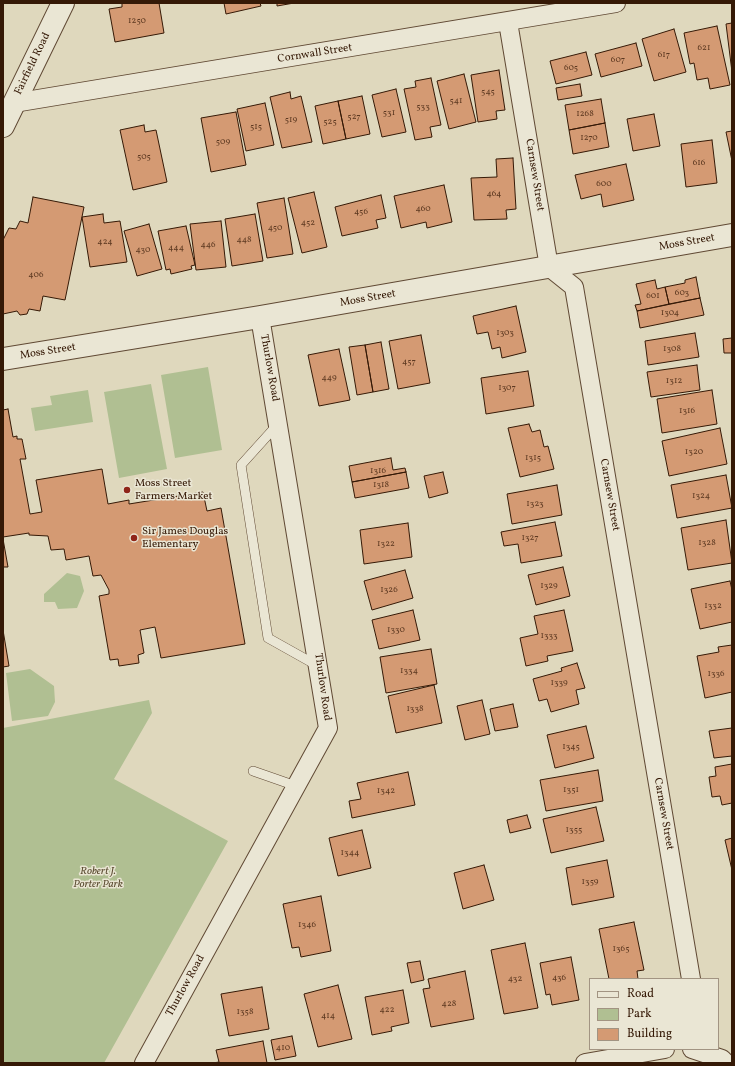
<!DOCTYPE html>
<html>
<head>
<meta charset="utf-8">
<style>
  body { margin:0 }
  #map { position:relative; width:735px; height:1066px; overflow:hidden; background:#dfd8bd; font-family:Vollkorn,serif }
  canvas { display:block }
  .frame { position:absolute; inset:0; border:4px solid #351906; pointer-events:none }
  .legend { position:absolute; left:589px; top:978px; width:130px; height:72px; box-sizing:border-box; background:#eae6d4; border:1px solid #a29482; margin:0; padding:5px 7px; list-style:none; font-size:12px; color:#351906 }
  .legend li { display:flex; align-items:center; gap:8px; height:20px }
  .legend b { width:20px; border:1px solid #a29482 }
</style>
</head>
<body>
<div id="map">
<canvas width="735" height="1066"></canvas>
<div class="frame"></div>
<ul class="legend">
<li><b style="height:5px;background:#eae6d4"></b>Road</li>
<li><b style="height:11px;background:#b0bf92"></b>Park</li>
<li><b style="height:11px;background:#d49a73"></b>Building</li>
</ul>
</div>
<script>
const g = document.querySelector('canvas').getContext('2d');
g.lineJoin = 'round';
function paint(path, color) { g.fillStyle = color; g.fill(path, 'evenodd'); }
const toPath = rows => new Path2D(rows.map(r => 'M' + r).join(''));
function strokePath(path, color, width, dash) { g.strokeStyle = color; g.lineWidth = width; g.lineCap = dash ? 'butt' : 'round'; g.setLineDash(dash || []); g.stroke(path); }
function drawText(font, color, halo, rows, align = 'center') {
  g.font = font + ' Vollkorn,serif'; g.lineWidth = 3; g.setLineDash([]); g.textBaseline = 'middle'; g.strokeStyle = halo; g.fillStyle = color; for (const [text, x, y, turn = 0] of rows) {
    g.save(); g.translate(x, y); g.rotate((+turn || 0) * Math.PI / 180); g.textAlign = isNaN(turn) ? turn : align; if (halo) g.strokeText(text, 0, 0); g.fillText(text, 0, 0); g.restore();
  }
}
paint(toPath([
  [208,367,222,450,175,458,161,375],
  [151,384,167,469,119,478,104,392],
  [88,390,93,422,35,431,31,408,52,405,50,396],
  [67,573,80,576,84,591,77,608,58,609,55,602,44,602,44,594],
  [30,669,54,686,55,702,48,716,12,721,6,673],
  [149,700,152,713,114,779,228,841,104,1063,3,1063,3,728]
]), '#b0bf92');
const building = toPath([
  [122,3,159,3,164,33,115,42,109,9,122,7,122,3],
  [224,3,260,3,261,6,226,14,224,3],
  [277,3,294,3,277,6,277,3],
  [732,23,732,72,726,24,732,23],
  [717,26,730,85,710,89,708,78,697,80,694,63,690,64,684,33,717,26],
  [674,29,686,72,654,81,642,39,674,29],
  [636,43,642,66,601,77,595,54,636,43],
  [586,52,592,75,556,84,550,61,586,52],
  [499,70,505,110,496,111,497,119,478,122,471,75,499,70],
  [464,74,476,122,449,129,437,81,464,74],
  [431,78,441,125,430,127,432,137,415,140,404,89,416,87,415,81,431,78],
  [580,84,582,96,558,100,556,88,580,84],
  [396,89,406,132,382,137,372,95,396,89],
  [290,92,291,99,301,96,312,142,282,148,270,97,290,92],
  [362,96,370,134,346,139,338,101,362,96],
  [601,99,605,123,569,130,565,105,601,99],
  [338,101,346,139,323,144,315,106,338,101],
  [265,103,274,145,246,151,237,109,265,103],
  [236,112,246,165,211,172,201,118,236,112],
  [654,114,660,146,633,151,627,119,654,114],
  [605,123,609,147,573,154,569,130,605,123],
  [144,125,145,132,156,130,167,182,133,190,120,130,144,125],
  [732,131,732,161,726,132,732,131],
  [712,140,717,183,686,187,681,144,712,140],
  [513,158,516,209,506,210,507,219,474,220,471,178,497,177,496,159,513,158],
  [626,164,634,200,603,207,601,194,581,199,575,175,626,164],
  [444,185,452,222,427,228,426,222,401,228,394,196,444,185],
  [314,192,327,247,302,253,288,198,314,192],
  [381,195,386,218,376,220,378,228,342,236,335,207,381,195],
  [33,197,84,207,65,300,43,296,40,311,29,309,27,314,20,315,17,311,3,314,3,240,9,228,16,229,20,221,28,223,33,197],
  [284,198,293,254,267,258,257,203,284,198],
  [103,214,104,223,120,221,127,262,90,267,82,217,103,214],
  [255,214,263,261,232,266,225,219,255,214],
  [221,221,226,267,196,270,190,224,221,221],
  [149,224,162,269,137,276,124,231,149,224],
  [186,226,195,265,191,266,192,269,171,274,170,269,166,270,158,231,186,226],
  [696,277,700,298,669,304,665,287,685,283,685,280,696,277],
  [655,280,657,289,665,287,669,304,637,311,635,305,641,304,636,284,655,280],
  [700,298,704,315,640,328,637,311,700,298],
  [516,306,526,352,502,358,500,347,492,349,488,332,477,334,473,316,516,306],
  [695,333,699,357,648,365,645,341,695,333],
  [421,335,430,383,398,389,389,341,421,335],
  [732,338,732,353,724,353,723,339,732,338],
  [381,342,389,389,373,392,365,345,381,342],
  [365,345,373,392,357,395,349,347,365,345],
  [339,349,350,400,319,406,308,355,339,349],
  [697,365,700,390,651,397,647,372,697,365],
  [528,371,534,406,486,414,481,378,528,371],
  [712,390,717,424,662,433,657,399,712,390],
  [8,409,13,437,17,436,17,439,22,439,26,459,20,459,30,514,42,512,36,480,102,469,108,504,129,500,129,504,203,492,207,511,221,508,245,644,161,658,155,627,140,630,144,653,138,655,139,663,119,666,118,659,110,660,99,596,109,594,109,590,101,575,93,576,89,556,66,560,64,549,51,550,48,536,29,535,29,533,3,537,3,410,8,409],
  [529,424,532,432,540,430,544,447,548,446,554,469,520,477,508,428,529,424],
  [720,428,727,464,669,476,662,441,720,428],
  [391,458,393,470,405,468,406,472,352,482,349,466,391,458],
  [406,472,409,488,355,498,352,482,406,472],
  [443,472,448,493,429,498,424,476,443,472],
  [726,475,732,508,677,518,671,485,726,475],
  [557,485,562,515,512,524,507,494,557,485],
  [726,520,732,563,688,570,681,528,726,520],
  [555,522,562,556,521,563,518,544,504,546,501,532,555,522],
  [408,523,412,557,364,564,360,530,408,523],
  [3,539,8,567,3,567,3,539],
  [563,567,570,596,536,605,528,575,563,567],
  [405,570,413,598,372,610,364,581,405,570],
  [730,581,732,590,732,622,700,629,691,589,730,581],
  [413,610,420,640,379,649,372,620,413,610],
  [564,610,573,651,547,656,548,661,526,666,520,638,538,634,534,616,564,610],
  [3,630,9,666,3,667,3,630],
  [732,645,732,692,705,698,697,656,719,652,718,647,732,645],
  [431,649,437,684,386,693,380,657,431,649],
  [577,663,585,688,576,690,579,704,551,712,547,699,539,701,533,679,562,671,561,668,577,663],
  [434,685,442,723,396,733,388,696,434,685],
  [482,700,490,734,465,740,457,706,482,700],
  [513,704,518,727,495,731,490,709,513,704],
  [586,726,594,758,555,768,547,735,586,726],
  [732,728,732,756,714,758,709,731,732,728],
  [732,764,732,803,722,805,720,796,712,797,709,777,716,776,715,767,732,764],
  [598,770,603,801,546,811,540,780,598,770],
  [408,772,415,805,352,818,349,801,361,799,357,783,408,772],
  [596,807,604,841,551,853,543,819,596,807],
  [527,815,531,828,510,833,507,820,527,815],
  [362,830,371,868,338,876,329,838,362,830],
  [732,838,732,870,725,840,732,838],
  [607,860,614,897,572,905,566,868,607,860],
  [484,865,494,900,463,909,454,873,484,865],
  [321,896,331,951,301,957,299,947,292,948,283,904,321,896],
  [634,922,644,970,637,971,638,979,609,979,599,929,634,922],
  [525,943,538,1008,504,1014,491,950,525,943],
  [571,957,579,1000,552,1005,550,994,546,995,540,963,571,957],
  [420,961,424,980,411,983,407,963,420,961],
  [465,971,474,1019,431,1027,423,989,430,988,428,979,465,971],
  [338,985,352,1039,318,1047,304,994,338,985],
  [262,987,269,1029,229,1036,221,994,262,987],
  [403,990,409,1023,391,1027,392,1031,372,1035,365,997,403,990],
  [292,1036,296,1056,275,1060,271,1040,292,1036],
  [263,1041,267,1063,213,1063,219,1062,216,1050,263,1041]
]);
paint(building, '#d49a73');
strokePath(building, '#351906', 1);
const service = toPath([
  [278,424,241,465,268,638,318,666],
  [253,771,296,786]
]);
const minor = toPath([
  [508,22,549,267,574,287,691,979],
  [14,103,616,3],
  [692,1049,722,1059,726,1063],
  [144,1063,328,728,260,317],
  [585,1063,665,1049]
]);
const tertiary = toPath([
  [3,126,63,3],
  [3,359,260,317,732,235]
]);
strokePath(service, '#604934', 10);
strokePath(minor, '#604934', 20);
strokePath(tertiary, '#604934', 24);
strokePath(service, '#eae6d4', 9);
strokePath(minor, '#eae6d4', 18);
strokePath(tertiary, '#eae6d4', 22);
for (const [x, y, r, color] of [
  [127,490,4,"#8f2418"],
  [134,538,4,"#8f2418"]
]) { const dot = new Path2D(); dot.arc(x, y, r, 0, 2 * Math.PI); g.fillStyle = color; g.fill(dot); strokePath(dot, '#eae6d4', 1.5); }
drawText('9px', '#5d3921', null, [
  ["1250",137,21],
  ["621",704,48],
  ["617",664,55],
  ["607",618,60],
  ["605",571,68],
  ["545",488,92],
  ["541",456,101],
  ["533",423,107],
  ["531",389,113],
  ["1268",585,114],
  ["527",354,117],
  ["519",291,120],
  ["525",330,122],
  ["515",256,127],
  ["1270",589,138],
  ["509",223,142],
  ["505",144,157],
  ["616",699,163],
  ["600",604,184],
  ["464",494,194],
  ["460",423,209],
  ["456",361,212],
  ["452",308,223],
  ["450",275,228],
  ["448",244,240],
  ["424",105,242],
  ["446",208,245],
  ["444",176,248],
  ["430",143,250],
  ["406",36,275],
  ["603",682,293],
  ["601",653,296],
  ["1304",670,313],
  ["1303",505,333],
  ["1308",672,349],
  ["457",409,362],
  ["449",329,378],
  ["1312",674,381],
  ["1307",507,388],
  ["1316",687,411],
  ["1320",694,452],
  ["1315",533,458],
  ["1316",378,471],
  ["1318",381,485],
  ["1324",701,496],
  ["1323",535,504],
  ["1327",530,538],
  ["1328",707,543],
  ["1322",386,544],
  ["1329",549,586],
  ["1326",389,590],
  ["1332",713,606],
  ["1330",396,630],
  ["1333",549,636],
  ["1334",409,671],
  ["1336",716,674],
  ["1339",559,683],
  ["1338",415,709],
  ["1345",571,747],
  ["1351",571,790],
  ["1342",386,791],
  ["1355",574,830],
  ["1344",350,853],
  ["1359",590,882],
  ["1346",307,925],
  ["1365",621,949],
  ["436",559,978],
  ["432",515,979],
  ["428",449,1004],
  ["422",387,1010],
  ["1358",245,1012],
  ["414",328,1016],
  ["410",283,1048]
]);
drawText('11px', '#351906', '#eae6d4', [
  ["Cornwall Street",315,54,-9],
  ["Fairfield Road",33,64,-64],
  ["Carnsew Street",534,175,81],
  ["Moss Street",687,243,-10],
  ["Moss Street",368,299,-10],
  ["Moss Street",48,352,-9],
  ["Thurlow Road",269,368,80],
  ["Carnsew Street",609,495,80],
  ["Thurlow Road",322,687,82],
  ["Carnsew Street",663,814,80],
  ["Thurlow Road",186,986,-61]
]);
drawText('11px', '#351906', '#eae6d4', [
  ["Moss Street",135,484],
  ["Farmers Market",135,497],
  ["Sir James Douglas",142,532],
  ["Elementary",142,545]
], 'left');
drawText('italic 11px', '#5a4b30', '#eae6d4', [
  ["Robert J.",98,872],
  ["Porter Park",98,885]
]);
</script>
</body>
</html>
